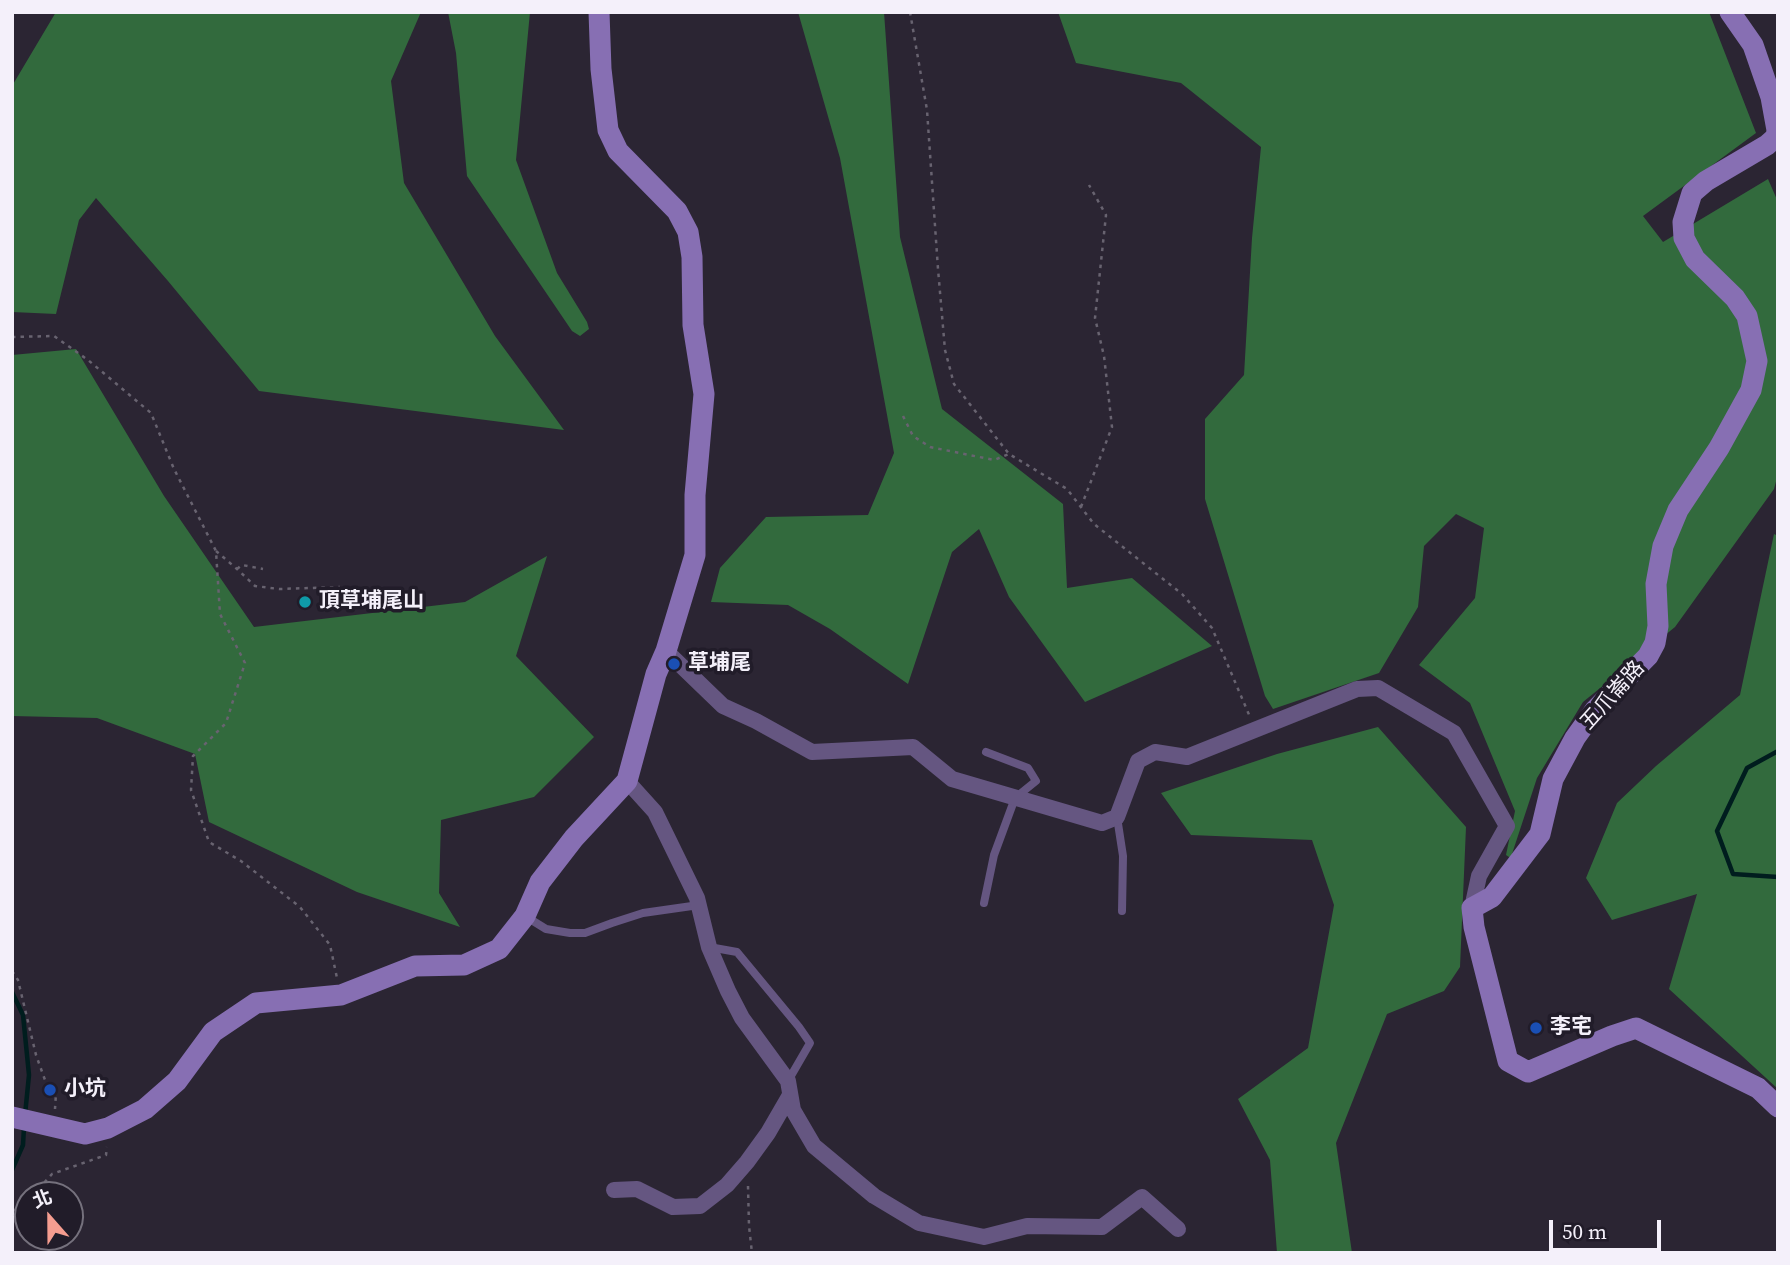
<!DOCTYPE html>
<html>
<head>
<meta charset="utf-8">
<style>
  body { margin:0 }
  #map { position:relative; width:1790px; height:1265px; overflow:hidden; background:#2b2533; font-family:"Source Serif 4","Noto Sans TC",serif }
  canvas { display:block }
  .frame { position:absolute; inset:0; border:14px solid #f4f0fa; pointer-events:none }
  .north { position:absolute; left:14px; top:1181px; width:70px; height:70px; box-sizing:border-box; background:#211c29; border:2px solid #75717d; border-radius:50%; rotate:339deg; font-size:19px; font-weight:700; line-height:28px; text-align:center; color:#f4f0fa }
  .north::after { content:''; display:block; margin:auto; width:24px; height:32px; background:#f59d90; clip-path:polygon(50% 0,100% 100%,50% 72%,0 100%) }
  .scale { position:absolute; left:1549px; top:1220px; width:112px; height:32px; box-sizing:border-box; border:4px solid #f4f0fa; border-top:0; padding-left:9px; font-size:21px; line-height:24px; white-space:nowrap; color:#f4f0fa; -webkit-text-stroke:5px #211c29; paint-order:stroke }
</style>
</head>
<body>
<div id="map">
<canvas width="1790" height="1265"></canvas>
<div class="frame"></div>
<div class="north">北</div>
<div class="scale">50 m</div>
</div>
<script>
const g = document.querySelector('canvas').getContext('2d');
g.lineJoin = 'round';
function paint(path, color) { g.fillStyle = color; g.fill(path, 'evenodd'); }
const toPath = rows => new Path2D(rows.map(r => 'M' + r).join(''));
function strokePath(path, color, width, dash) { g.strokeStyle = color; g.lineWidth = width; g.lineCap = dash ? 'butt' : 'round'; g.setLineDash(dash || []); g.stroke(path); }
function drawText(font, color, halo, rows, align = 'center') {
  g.font = font + ' "Source Serif 4","Noto Sans TC",serif'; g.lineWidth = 7; g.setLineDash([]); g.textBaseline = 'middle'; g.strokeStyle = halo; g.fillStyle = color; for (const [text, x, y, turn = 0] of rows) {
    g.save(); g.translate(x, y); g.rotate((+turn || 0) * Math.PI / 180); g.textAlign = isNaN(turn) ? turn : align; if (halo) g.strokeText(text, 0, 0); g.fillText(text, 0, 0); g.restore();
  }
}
paint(toPath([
  [56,12,421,12,391,81,404,183,495,336,564,430,259,391,168,281,96,198,79,220,56,314,12,312,12,86],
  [448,12,530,12,516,160,557,273,587,322,589,329,580,336,572,331,467,176,456,53],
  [798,12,884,12,900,237,942,409,1063,504,1067,588,1132,578,1212,646,1085,702,1009,597,979,529,952,552,908,684,830,629,788,605,711,602,720,568,766,517,868,515,894,453,840,158],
  [1058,12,1709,12,1756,133,1643,216,1663,242,1768,179,1778,202,1778,474,1774,489,1675,627,1583,702,1537,778,1511,857,1509,857,1506,855,1515,811,1470,703,1419,665,1475,598,1484,528,1456,514,1424,546,1418,607,1379,673,1273,709,1265,696,1205,499,1205,419,1244,375,1252,238,1261,147,1181,83,1076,63],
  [76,349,164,496,254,627,465,602,547,556,516,656,594,737,534,797,441,820,439,893,460,927,357,892,209,822,195,754,97,718,12,716,12,355],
  [1774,534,1778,536,1778,1089,1669,989,1697,894,1612,920,1586,878,1617,803,1656,766,1740,695],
  [1378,727,1466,827,1460,967,1444,991,1387,1014,1336,1143,1352,1253,1277,1253,1270,1160,1238,1099,1308,1048,1334,905,1312,840,1191,835,1161,793,1277,754]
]), '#326a3d');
strokePath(toPath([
  [1778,751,1747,768,1717,831,1733,874,1778,877],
  [12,992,23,1015,29,1075,25,1115],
  [12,1170,23,1145,24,1127]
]), '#001d1e', 4.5);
strokePath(toPath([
  [910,12,927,110,938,269,945,350,954,384,1009,454,1067,489,1094,524,1182,594,1212,628,1250,717],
  [12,337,54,336,88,360,151,413,174,469,216,551,220,614,245,663,226,723,193,756,191,790,209,842,241,861,300,907,330,945,337,978],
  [903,416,913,436,930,447,994,460,1009,454],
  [1081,507,1112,427,1104,356,1095,318,1106,215,1089,185],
  [216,551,237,569,255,586,279,589,340,587],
  [237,569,242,565,263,569],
  [12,971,18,980,36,1055,45,1080,56,1093,55,1109],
  [748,1186,749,1226,752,1253],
  [33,1195,52,1174,106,1155,107,1147],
  [12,1211,23,1206,28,1200]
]), '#686370', 2.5, [3.5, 5]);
strokePath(toPath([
  [1117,817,1123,856,1122,911],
  [984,903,994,855,1015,798,1036,781,1028,768,986,752],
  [525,916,546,929,570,933,585,933,612,923,643,913,699,905],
  [709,947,737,952,799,1027,810,1043,788,1081]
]), '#655681', 8);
strokePath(toPath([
  [666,651,723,706,756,721,812,752,913,747,952,779,1102,823,1117,817,1138,761,1155,752,1187,757,1357,689,1378,688,1454,733,1507,826,1479,876,1472,908],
  [627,781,655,812,697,898,709,947,728,991,742,1018,788,1081,793,1110,814,1146,874,1196,919,1223,984,1237,1027,1226,1102,1227,1142,1197,1178,1229],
  [614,1190,637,1189,673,1207,700,1206,727,1185,747,1162,768,1133,790,1095]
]), '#655681', 16);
strokePath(toPath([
  [1730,12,1753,45,1771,97,1777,130,1776,137,1767,145,1706,181,1692,193,1683,222,1684,238,1695,259,1735,298,1747,316,1757,361,1751,390,1719,448,1678,510,1663,546,1656,584,1658,626,1655,643,1648,656,1595,710,1575,738,1553,779,1540,834,1492,897,1472,908,1474,927,1508,1061,1528,1072,1612,1036,1636,1028,1758,1088,1778,1107],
  [12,1117,85,1134,108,1128,145,1109,177,1081,213,1032,256,1003,341,995,415,966,464,965,499,949,525,916,540,882,574,838,627,781,656,674,666,651,695,555,695,495,704,394,693,325,692,257,688,232,677,211,618,151,608,130,601,69,599,12]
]), '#876fb3', 21);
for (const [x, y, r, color] of [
  [305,602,7,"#0f9aa8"],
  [674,664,7,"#1a4fb4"],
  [1536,1028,7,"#1a4fb4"],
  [50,1090,7,"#1a4fb4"]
]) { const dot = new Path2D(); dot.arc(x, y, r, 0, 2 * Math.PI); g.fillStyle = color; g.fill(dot); strokePath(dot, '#211c29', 2.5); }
drawText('bold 21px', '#f4f0fa', '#211c29', [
  ["頂草埔尾山",319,602],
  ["草埔尾",688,664],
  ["李宅",1550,1028],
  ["小坑",64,1090]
], 'left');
drawText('21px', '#f4f0fa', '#211c29', [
  ["五爪崙路",1613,696,-48]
]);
</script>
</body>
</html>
